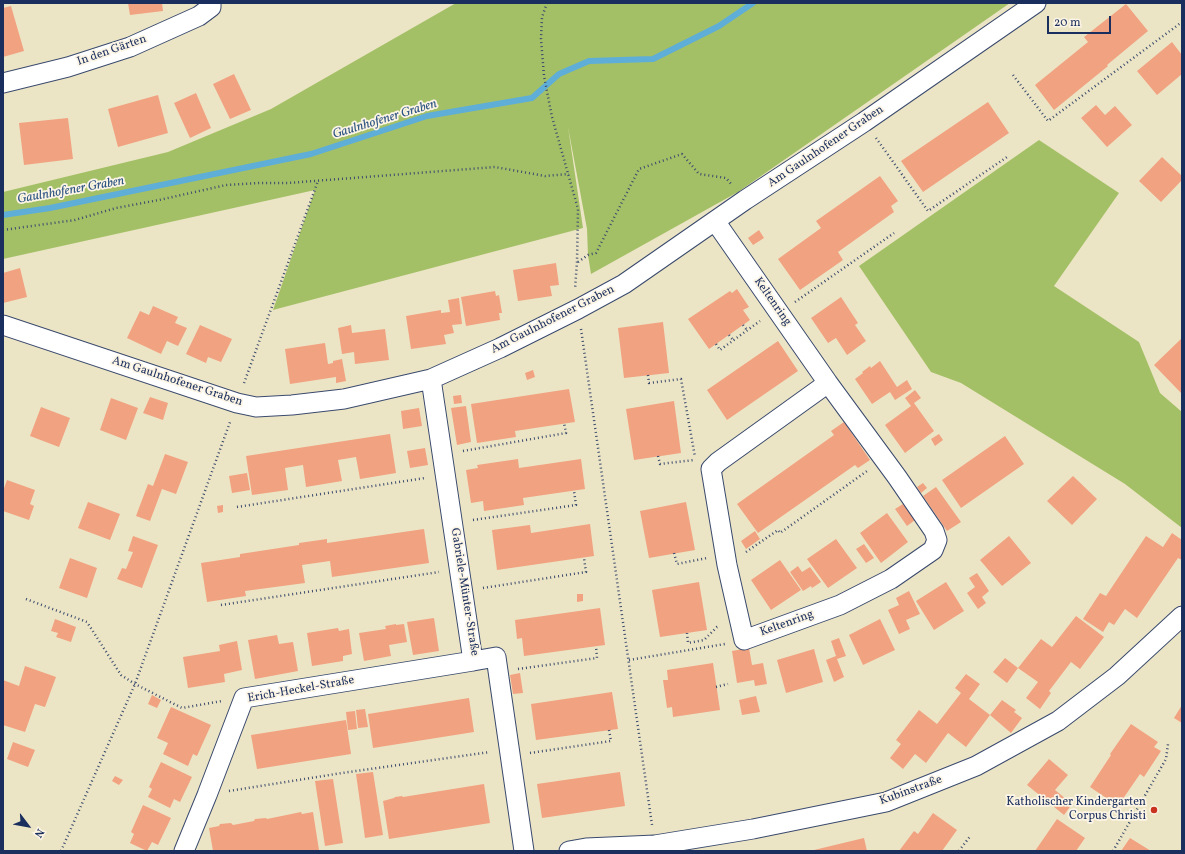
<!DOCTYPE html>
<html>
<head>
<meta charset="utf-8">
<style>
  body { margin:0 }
  #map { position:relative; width:1185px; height:854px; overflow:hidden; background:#ece5c5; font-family:Vollkorn,serif }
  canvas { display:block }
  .frame { position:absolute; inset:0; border:4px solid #1b2f5e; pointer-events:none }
  .north { position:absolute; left:8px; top:806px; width:40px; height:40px; -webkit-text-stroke:3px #fcf5e5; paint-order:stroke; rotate:122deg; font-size:11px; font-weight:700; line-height:16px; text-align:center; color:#1b2f5e }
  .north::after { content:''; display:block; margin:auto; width:14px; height:18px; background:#1b2f5e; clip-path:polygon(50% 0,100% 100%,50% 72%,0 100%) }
  .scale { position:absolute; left:1047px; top:16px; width:64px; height:18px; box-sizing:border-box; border:2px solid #1b2f5e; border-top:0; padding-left:5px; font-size:12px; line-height:14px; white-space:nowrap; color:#1b2f5e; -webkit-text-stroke:3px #fcf5e5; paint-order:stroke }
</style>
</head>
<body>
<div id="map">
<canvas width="1185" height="854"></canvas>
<div class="frame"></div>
<div class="north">N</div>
<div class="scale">20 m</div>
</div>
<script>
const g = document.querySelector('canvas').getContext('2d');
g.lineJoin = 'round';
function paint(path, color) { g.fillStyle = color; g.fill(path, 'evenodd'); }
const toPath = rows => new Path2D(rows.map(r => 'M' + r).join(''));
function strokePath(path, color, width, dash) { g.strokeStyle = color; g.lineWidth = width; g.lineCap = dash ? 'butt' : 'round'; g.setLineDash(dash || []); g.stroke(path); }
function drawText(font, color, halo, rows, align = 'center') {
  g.font = font + ' Vollkorn,serif'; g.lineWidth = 3.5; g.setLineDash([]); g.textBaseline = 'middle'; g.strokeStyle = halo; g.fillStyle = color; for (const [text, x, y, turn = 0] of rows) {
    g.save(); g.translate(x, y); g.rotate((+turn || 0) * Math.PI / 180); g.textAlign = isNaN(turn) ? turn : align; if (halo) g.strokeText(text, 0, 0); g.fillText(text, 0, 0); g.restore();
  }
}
paint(toPath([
  [456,3,1010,3,738,192,591,274,588,255,587,229,568,127,583,228,273,310,315,190,3,259,3,192,168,152,271,109],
  [1039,140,1119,193,1054,286,1139,342,1160,393,1182,412,1182,528,1125,484,961,383,931,372,859,266]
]), '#a4c067');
strokePath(toPath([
  [3,215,50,208,311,154,427,116,532,98,559,74,589,61,653,59,719,26,753,3]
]), '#5eaed8', 6);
paint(toPath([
  [128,3,162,3,163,11,130,15],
  [1126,4,1148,31,1107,65,1108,66,1054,110,1035,85,1088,42,1084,37],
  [11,6,24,51,3,57,3,8],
  [1172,42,1182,55,1182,74,1157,95,1137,71],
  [234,74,251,110,230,119,213,84],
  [196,93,211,128,190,138,174,103],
  [158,95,168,133,118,147,108,109],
  [988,102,1009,133,923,192,901,161],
  [1096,105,1105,115,1115,106,1132,125,1107,147,1081,118],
  [68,118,73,159,24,165,19,123],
  [1162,157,1182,176,1182,180,1161,202,1139,181],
  [880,176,898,201,891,206,894,212,838,252,843,260,800,290,778,259,821,228,816,221],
  [759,230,764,238,753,245,748,238],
  [556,263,559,285,550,286,552,296,518,301,513,270],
  [20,268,27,297,3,303,3,273],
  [737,289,749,307,743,310,750,320,709,349,688,319,730,291,732,293],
  [495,291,496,296,499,295,502,313,499,313,500,320,466,326,461,297],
  [841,297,858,323,855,325,866,341,847,355,836,338,828,343,811,318],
  [459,298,462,324,452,325,454,333,444,335,446,344,411,349,406,316,441,310,441,313,450,312,448,300],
  [153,306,178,317,175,323,187,328,178,346,167,341,161,354,127,338,140,311,149,315],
  [663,322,669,373,624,378,618,328],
  [200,325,232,339,221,362,208,357,206,363,186,354],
  [351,325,352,333,385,329,389,360,355,364,354,352,342,354,338,328],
  [1182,338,1182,394,1154,365],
  [778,341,798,371,727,420,707,390],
  [325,343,328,364,333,363,333,361,342,359,346,381,336,383,336,377,290,384,285,349],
  [880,361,897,387,907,380,912,389,895,400,890,392,872,404,855,379,863,373,862,372,870,366,871,368],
  [533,370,535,377,527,380,525,373],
  [569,389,575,422,515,431,516,437,477,443,471,404],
  [915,390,921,398,914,403,934,431,905,453,885,425,911,406,905,398],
  [461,395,462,403,454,404,453,396],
  [150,397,168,403,163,420,143,413],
  [111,398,138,408,126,440,100,430],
  [674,401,681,453,634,460,626,409],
  [466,406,471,442,457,445,451,408],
  [41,407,70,418,59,447,30,436],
  [419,408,422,426,403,429,401,411],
  [844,422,870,460,858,468,855,465,758,533,737,504,834,435,831,431],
  [390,434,396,473,360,479,356,457,338,460,342,481,306,487,303,465,285,468,288,490,252,495,246,456],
  [939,434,943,440,935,446,931,439],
  [1005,436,1024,464,961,508,942,480],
  [425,448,428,465,410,468,407,451],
  [165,454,188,462,176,494,162,489,150,521,136,516,148,484,153,486],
  [518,459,519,468,581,459,585,489,523,498,524,505,484,511,483,501,471,503,466,470,478,468,477,465],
  [247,473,250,490,232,493,229,476],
  [1073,476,1097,499,1072,525,1047,501],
  [7,480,35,490,30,504,34,506,29,520,3,511,3,491],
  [923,483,927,488,921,493,917,487],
  [936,487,961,522,947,531,923,496],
  [88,502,120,514,110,540,78,528],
  [686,502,695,550,649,558,640,511],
  [903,504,915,520,907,526,895,509],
  [223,505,223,512,218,513,217,506],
  [887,513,908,542,881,563,860,533],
  [590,524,594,556,497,570,492,530,530,525,531,533],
  [424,529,429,563,332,577,330,561,302,565,305,583,245,591,246,596,207,602,201,563,240,557,240,554,299,545,299,543,327,539,327,543],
  [755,531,760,539,746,549,741,541],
  [1172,533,1182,540,1182,560,1178,558,1137,618,1125,609,1114,625,1109,622,1103,632,1083,619,1100,593,1106,596,1146,536,1163,547],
  [133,536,158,545,142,588,117,579,122,568,126,569,133,552,128,551],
  [1009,536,1031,563,1002,586,980,560],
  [836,539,857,568,828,588,807,559],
  [864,544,874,558,866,563,856,549],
  [70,558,97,568,87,598,59,588],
  [780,560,801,590,771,610,751,580],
  [798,566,802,572,810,567,821,582,812,588,811,586,803,591,790,572],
  [977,573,989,591,982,597,986,603,978,609,967,593,975,587,969,578],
  [699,582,707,630,660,637,652,590],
  [946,582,964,611,934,630,916,601],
  [909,591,920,614,906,620,910,629,899,634,888,610,899,605,896,598],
  [577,594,583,594,583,601,577,602],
  [600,608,605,645,524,656,522,638,517,639,515,620],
  [1076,616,1104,637,1080,669,1071,662,1049,691,1051,693,1040,709,1026,698,1038,682,1018,668,1007,683,993,672,1005,658,1018,668,1041,639,1052,647],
  [434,618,439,651,413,655,407,622],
  [55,619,76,627,71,642,56,637,58,633,51,631],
  [880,619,895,650,863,665,849,635],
  [396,624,396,625,404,624,407,642,389,645,391,656,364,661,359,633,386,629,385,626],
  [338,628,339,631,349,629,352,654,343,656,343,661,312,666,307,633],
  [277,635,279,644,293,642,298,671,255,679,248,640],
  [839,638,846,656,837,659,844,677,834,682,826,660,836,656,831,641],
  [237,641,242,670,224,674,225,682,188,688,183,657,220,651,219,645],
  [749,648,752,665,763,663,767,684,755,686,754,680,737,683,732,651],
  [814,649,823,682,786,693,777,660],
  [713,663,720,710,673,717,672,707,667,708,663,680,668,680,667,670],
  [25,666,56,677,45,707,35,704,25,732,3,725,3,680,19,686],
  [520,673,523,693,513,694,510,675],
  [966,674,980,684,969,699,990,715,966,747,948,733,926,763,915,754,903,769,890,758,901,744,896,740,919,710,937,724,961,693,955,688],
  [612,692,618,729,536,740,531,704],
  [152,695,161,700,157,708,148,704],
  [756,696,760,712,742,715,739,700],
  [469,698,474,732,373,748,368,714],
  [1002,700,1016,710,1014,712,1022,718,1011,733,990,715],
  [1182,705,1182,723,1174,718],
  [171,707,211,725,197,756,193,754,188,766,163,754,168,743,157,738],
  [365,709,368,727,358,728,356,710],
  [355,711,357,729,348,730,346,712],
  [346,720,351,754,257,769,251,735],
  [1131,724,1158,742,1154,747,1161,751,1144,777,1140,774,1118,806,1090,787,1111,755,1110,754],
  [13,742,35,750,28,767,7,759],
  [1049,759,1068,775,1055,790,1072,804,1064,815,1027,785],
  [161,762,192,777,180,802,174,799,170,808,148,797,152,789,149,787],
  [373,772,383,835,365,838,356,774],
  [620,772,625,806,542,818,537,784],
  [115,776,123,780,119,785,112,781],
  [333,779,343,843,325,846,315,781],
  [484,784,490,823,389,839,383,801,394,798,395,797,402,796,403,797],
  [143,805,171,818,158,845,152,842,147,851,130,843,134,834,131,832],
  [301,812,302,814,313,812,319,850,213,851,209,828,219,826,220,824,231,823,233,825,254,821,255,819,266,818,267,819],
  [933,813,957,830,942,851,938,850,937,851,899,851,914,831,918,834],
  [1057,819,1085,838,1076,851,1035,851],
  [864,838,867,851,814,851,814,850],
  [1130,838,1151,851,1121,851]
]), '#f1a281');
const street = toPath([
  [3,83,68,67,130,47,199,16,211,7,211,3],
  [715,221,828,383,897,477,934,531,937,540,933,550,891,579,840,605,744,640,727,565,711,469,718,462,828,383],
  [3,325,237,403,256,407,292,405,344,399,431,379,500,348,578,309,624,284,745,200,864,122,1036,3],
  [431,379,473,661,496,657,524,851],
  [184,851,207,795,244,698,473,661],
  [569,851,586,848,655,845,753,829,886,802,976,766,1058,721,1117,676,1182,616]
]);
strokePath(street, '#3a4a6d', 21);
strokePath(toPath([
  [547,3,542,17,541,39,544,76,552,117,578,209,577,262,575,289],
  [1013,75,1048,121,1182,22],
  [876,138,928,211,1007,157],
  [3,230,75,220,116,208,159,200,226,185,259,183,288,183,495,167,545,176,569,174],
  [578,262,588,255,596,253,639,169,682,154,699,174,726,178,732,185],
  [795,302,894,233],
  [743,325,747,330],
  [581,329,652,825],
  [729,335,733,340],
  [716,344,720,350,760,321],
  [648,375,649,383,681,379,695,457],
  [244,383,318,181],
  [463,451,566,433,564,423],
  [658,456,660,464,694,460],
  [237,507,425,478],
  [473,520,576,505,574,491],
  [746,552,778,530,780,533,867,471],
  [674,553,677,564,707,558],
  [483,588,586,572,584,558],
  [26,599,87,622,121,675,135,684,182,708,222,701],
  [221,605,439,572],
  [687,633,688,643,704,640,717,627,720,626],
  [629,660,725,644],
  [518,669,597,658,596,646],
  [716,687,728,684],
  [530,753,611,741,609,730],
  [229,791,342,773,490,752],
  [61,851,135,684,230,422],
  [959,851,971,835],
  [1113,851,1166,759,1168,744]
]), '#3a4a6d', 2.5, [1, 3]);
strokePath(street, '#fff', 19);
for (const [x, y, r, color] of [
  [1154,810,4,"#c8321e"]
]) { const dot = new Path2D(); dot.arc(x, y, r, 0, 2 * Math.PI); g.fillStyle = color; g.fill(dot); strokePath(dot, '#fcf5e5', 1.5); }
drawText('12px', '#1b2f5e', '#fcf5e5', [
  ["In den Gärten",112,51,-19],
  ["Am Gaulnhofener Graben",826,147,-34],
  ["Keltenring",772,302,55],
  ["Am Gaulnhofener Graben",553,320,-27],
  ["Am Gaulnhofener Graben",177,382,18],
  ["Gabriele-Münter-Straße",464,592,81],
  ["Keltenring",787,624,-20],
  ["Erich-Heckel-Straße",301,690,-10],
  ["Kubinstraße",911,791,-20]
]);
drawText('12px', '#1b2f5e', '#fcf5e5', [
  ["Katholischer Kindergarten",1146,803],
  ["Corpus Christi",1146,817]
], 'right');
drawText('italic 13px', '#2f5583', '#fcf5e5', [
  ["Gaulnhofener Graben",385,120,-17],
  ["Gaulnhofener Graben",71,191,-10]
]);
</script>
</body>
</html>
